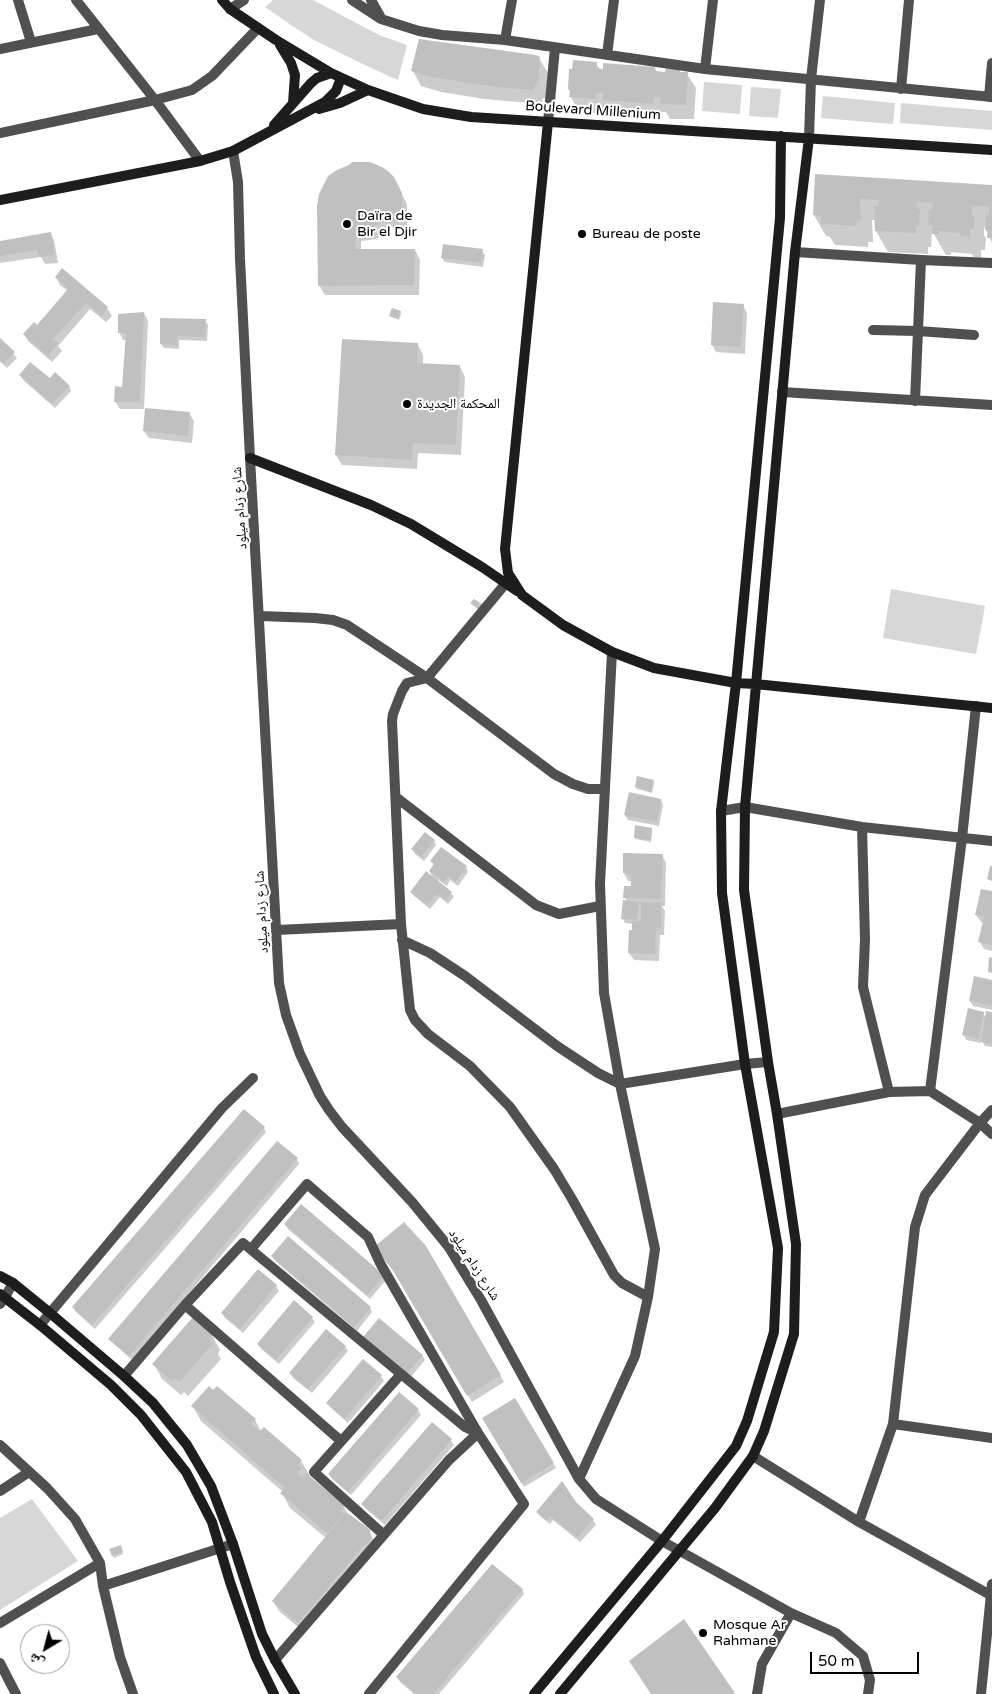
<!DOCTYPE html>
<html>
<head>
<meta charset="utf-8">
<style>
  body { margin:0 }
  #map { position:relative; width:992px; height:1694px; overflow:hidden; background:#fff; font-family:"Varela Round","Noto Naskh Arabic",sans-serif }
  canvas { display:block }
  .north { position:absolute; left:20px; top:1624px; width:50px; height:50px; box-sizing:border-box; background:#fff; border:1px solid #999; border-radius:50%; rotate:217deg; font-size:14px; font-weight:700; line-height:20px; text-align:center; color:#000 }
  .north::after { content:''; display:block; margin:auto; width:18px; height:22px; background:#000; clip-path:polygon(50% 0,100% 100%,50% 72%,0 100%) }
  .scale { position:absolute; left:810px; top:1652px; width:109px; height:22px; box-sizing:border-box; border:2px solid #000; border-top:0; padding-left:6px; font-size:15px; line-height:18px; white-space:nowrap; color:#000; -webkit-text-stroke:4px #fff; paint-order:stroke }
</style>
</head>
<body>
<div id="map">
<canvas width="992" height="1694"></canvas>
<div class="north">ش</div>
<div class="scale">50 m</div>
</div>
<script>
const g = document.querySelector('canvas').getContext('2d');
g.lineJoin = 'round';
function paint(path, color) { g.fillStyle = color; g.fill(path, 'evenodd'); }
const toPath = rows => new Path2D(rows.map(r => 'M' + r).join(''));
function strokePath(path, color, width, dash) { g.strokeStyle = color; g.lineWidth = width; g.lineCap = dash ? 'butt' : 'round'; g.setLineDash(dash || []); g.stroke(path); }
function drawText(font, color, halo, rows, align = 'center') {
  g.font = font + ' "Varela Round","Noto Naskh Arabic",sans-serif'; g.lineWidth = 4; g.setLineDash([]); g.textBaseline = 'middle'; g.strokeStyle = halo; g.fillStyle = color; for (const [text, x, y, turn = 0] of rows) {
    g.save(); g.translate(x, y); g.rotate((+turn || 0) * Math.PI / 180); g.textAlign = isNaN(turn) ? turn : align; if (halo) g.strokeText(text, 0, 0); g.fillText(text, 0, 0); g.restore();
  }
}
paint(toPath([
  [273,0,313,0,379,35,407,45,398,80,371,68,314,40,291,25,265,7],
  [704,82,742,85,740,114,702,111],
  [751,87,781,89,778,118,749,116],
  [823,96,895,103,893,124,821,118],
  [901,103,992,111,992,130,900,123],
  [891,589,985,606,976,654,883,638],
  [32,1499,78,1561,0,1610,0,1518]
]), '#d7d7d7');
paint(toPath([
  [539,58,548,73,546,98,543,98,542,104,484,99,441,92,421,86,413,71],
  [596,63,600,70,655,68,657,72,667,73,680,70,681,73,687,74,696,88,694,119,670,119,666,112,662,112,661,118,612,114,608,108,604,107,603,114,579,112,571,97,569,89],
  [816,175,992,186,992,243,984,226,984,235,986,238,985,250,981,250,981,258,974,257,972,254,951,252,951,255,946,255,932,231,931,247,928,247,928,254,888,252,876,231,876,220,872,220,873,242,868,242,868,247,835,245,830,237,826,236,814,215],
  [399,189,407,204,407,226,403,232,390,226,386,232,376,239,361,241,361,250,415,250,420,260,419,295,325,295,319,285,319,206],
  [50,233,54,240,58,263,45,264,41,257,0,263,0,242],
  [482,251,485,255,483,267,445,262,442,258],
  [63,270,107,308,112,316,106,322,90,309,58,346,62,351,52,362,28,341,24,334,37,327,68,291,60,285,56,277],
  [743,306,747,313,745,354,716,352,712,345],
  [400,312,401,314,399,320,390,316],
  [144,313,148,321,144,409,120,409,115,401,124,388,127,340,123,340,119,332],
  [205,320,208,325,207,341,179,340,179,349,164,348,161,344],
  [0,340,17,358,7,368,0,361],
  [418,345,423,355,423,365,460,367,465,377,461,455,418,453,417,469,342,465,336,455],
  [21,375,69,386,71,391,55,408,23,380],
  [189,413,194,421,192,443,149,438,144,431],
  [653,781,654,783,652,793,637,789,636,787],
  [661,800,663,805,659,826,628,820,625,815],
  [652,829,651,842,636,839,635,837],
  [434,840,436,845,424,861,415,854,413,849],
  [624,854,662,855,666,863,665,906,662,906,665,911,664,935,660,935,659,961,634,960,629,953,633,924,625,923,623,919,627,902,625,897,632,888,632,881,628,881,624,873],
  [432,862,466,867,468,872,458,886,450,880,447,886,438,880,437,882,451,893,454,897,448,904,440,897,430,909,414,896,412,892,435,880,430,872,434,866],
  [992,892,992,951,984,949,980,942,984,923,981,922,976,915],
  [992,981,992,1010,973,1006,970,1001],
  [983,1013,986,1018,992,1013,992,1047,985,1046,981,1040,981,1043,966,1040,964,1035],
  [264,1128,266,1132,95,1329,76,1312,73,1307],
  [297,1159,299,1164,132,1360,113,1343,110,1339],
  [285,1224,383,1276,386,1280,370,1299,288,1229],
  [425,1246,504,1382,472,1402,398,1276,380,1255],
  [272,1256,370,1308,372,1312,357,1331,275,1261],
  [258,1271,276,1286,279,1291,243,1333,225,1318,222,1313],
  [312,1318,315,1322,279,1364,261,1349,258,1344],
  [212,1335,220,1350,218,1354,221,1359,188,1396,184,1392,181,1395,162,1379,154,1364],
  [367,1342,422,1355,425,1360,410,1378],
  [345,1346,348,1351,312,1393,293,1378,291,1373],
  [363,1361,381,1376,384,1381,348,1423,330,1407,327,1403],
  [399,1394,418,1410,421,1415,351,1495,332,1479,329,1474],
  [515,1400,556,1468,524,1487,483,1419],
  [193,1406,255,1420,261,1431,264,1428,301,1461,310,1476,309,1477,344,1507,349,1516,369,1531,375,1542,304,1632,279,1611,273,1601,326,1538,290,1508,282,1493,283,1492,201,1421],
  [432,1424,451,1440,454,1445,385,1525,366,1509,363,1504],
  [537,1512,593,1520,596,1525,580,1542,553,1520,550,1524,540,1516],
  [121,1548,123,1554,114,1558,111,1550],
  [522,1589,524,1594,439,1694,414,1694,400,1682,397,1677]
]), '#0003');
paint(toPath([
  [419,39,536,55,540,57,538,84,535,84,534,90,496,87,431,77,411,71],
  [573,60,597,62,596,68,603,69,603,63,655,67,655,71,665,72,666,68,680,69,680,72,688,72,686,105,660,104,661,98,654,97,653,104,603,100,603,93,596,93,595,99,569,97,570,90,568,89,569,69,572,69],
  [352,162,370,162,382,167,388,171,394,177,402,193,402,216,397,223,384,216,381,222,370,229,356,231,355,249,415,249,414,285,318,286,317,206,319,194,328,176,337,170,349,165],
  [815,174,992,185,992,238,987,238,988,230,985,230,986,215,989,215,989,206,972,206,972,215,974,215,974,229,970,229,970,237,960,236,960,233,939,231,939,234,932,234,933,225,928,225,929,210,932,210,933,203,917,202,917,209,920,209,919,226,916,226,916,233,875,231,874,206,879,206,879,200,860,199,861,221,857,220,856,226,821,224,821,216,813,215],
  [51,232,55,255,40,257,37,250,0,256,0,241],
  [443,244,483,249,481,263,441,258],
  [62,268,108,307,102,316,86,303,53,339,58,343,48,356,23,334,34,322,37,325,68,289,55,277],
  [713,302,744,304,741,347,711,345],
  [392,308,401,311,398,319,389,316],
  [144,312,140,402,114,402,115,386,122,387,126,333,118,333,118,314],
  [160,318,206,319,205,337,177,336,177,345,160,344],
  [0,338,15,352,4,364,0,361],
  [342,339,418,343,417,363,460,365,456,445,413,443,412,460,335,455],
  [30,362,50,378,55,372,70,386,52,404,19,375],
  [145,408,190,412,188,436,143,431],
  [474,599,485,606,482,612,470,603],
  [637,776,654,780,651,792,635,787],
  [629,792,661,799,657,822,624,815],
  [635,825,652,828,651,840,634,838],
  [425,832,435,840,421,857,411,849],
  [441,847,467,866,455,882,448,876,444,882,429,871,434,864,430,861],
  [623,853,663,854,661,899,623,898,624,886,631,886,631,874,623,873],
  [990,866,992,866,992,881,987,879],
  [426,871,452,892,445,901,437,894,427,905,410,892],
  [981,889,992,891,992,945,978,942,984,917,975,915],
  [623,900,639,902,637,920,621,919],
  [641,902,661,903,661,928,656,928,655,954,628,953,629,930,632,930,632,921,641,921],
  [989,957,992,958,992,973,988,972],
  [974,976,992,980,992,1006,969,1001],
  [968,1008,984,1012,979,1039,962,1035],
  [986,1011,992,1012,992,1044,981,1042],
  [244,1109,265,1127,92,1325,72,1307],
  [277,1141,298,1158,129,1356,108,1339],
  [301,1204,384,1275,367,1295,284,1224],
  [404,1222,426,1246,501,1375,467,1396,392,1269,374,1247],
  [288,1236,371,1307,354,1327,271,1256],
  [258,1269,277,1285,240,1329,221,1313],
  [294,1300,313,1317,276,1360,257,1344],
  [193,1317,213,1335,209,1339,213,1343,179,1382,175,1377,172,1381,152,1364],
  [379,1318,423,1355,407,1374,363,1337],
  [326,1329,346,1346,308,1389,289,1373],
  [363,1359,382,1375,345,1419,326,1403],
  [209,1386,213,1390,217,1386,256,1419,251,1424,260,1431,264,1427,302,1460,298,1465,302,1468,297,1473,302,1477,306,1473,345,1506,340,1511,344,1514,327,1533,280,1493,285,1488,191,1406],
  [399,1392,419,1409,348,1492,328,1474],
  [515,1398,554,1463,521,1483,482,1418],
  [432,1422,452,1439,382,1521,361,1504],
  [562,1481,576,1502,594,1519,577,1538,550,1516,547,1521,536,1512],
  [346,1512,367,1527,370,1530,371,1537,369,1542,364,1545,298,1623,272,1601],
  [121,1545,123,1552,112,1556,109,1549],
  [492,1564,523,1589,433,1694,416,1694,396,1677],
  [684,1619,735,1693,733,1694,651,1694,629,1661]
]), '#c0c0c0');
strokePath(toPath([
  [18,0,31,42],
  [76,0,155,100,200,161],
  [352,0,381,19,419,31,442,35,505,40,705,69,992,97],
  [371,0,380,16],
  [230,9,244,0],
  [505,40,512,0],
  [0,49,98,29],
  [607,55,614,0],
  [705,69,713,0],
  [901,89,909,0],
  [989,97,992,63],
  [548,122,555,48],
  [0,133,155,100,192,90,212,76,258,28],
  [809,138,811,79,820,0],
  [233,151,238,182,240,259,250,458,279,983,286,1015,300,1054,320,1096,329,1110,342,1127,412,1202,448,1246,481,1300,579,1479,596,1499,662,1541,791,1613,836,1633,863,1656,870,1680,868,1694],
  [795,252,921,260,992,263],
  [873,330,918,331,974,335],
  [782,392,992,405],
  [915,401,921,260],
  [506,583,427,678,407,683,402,691,393,714,392,721,401,924,410,1010,415,1020,428,1034,470,1066,510,1107,554,1169,572,1199,614,1275,622,1283,648,1297],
  [260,616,315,618,333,620,347,625,427,678,554,774,573,784,588,789,604,789],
  [397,798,536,905,559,914,600,906],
  [721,811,745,807,862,827,992,841],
  [862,827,865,939,863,987,889,1092],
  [277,930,401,924],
  [402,940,430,953,465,976,557,1046,598,1073,620,1084,745,1064,768,1062],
  [930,1091,962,838,976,706],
  [777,1114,889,1092,930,1091,980,1123,992,1134],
  [251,1249,307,1184,368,1237,380,1263,478,1433,524,1504,369,1694],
  [0,1304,5,1297,13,1283],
  [185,1305,341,1441],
  [40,1325,222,1108,253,1078],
  [124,1376,185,1305,243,1243,465,1427,478,1433,449,1460,275,1660],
  [893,1424,992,1438],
  [0,1445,47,1488,75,1519,100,1563,103,1586,120,1657,133,1694],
  [753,1456,859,1522,992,1596],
  [579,1479,635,1356,648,1297,655,1249,620,1084,604,993,600,884,612,652],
  [0,1491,29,1472],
  [859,1522,893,1424,915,1227,925,1195,980,1123,992,1110],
  [384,1535,314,1472,401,1374],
  [103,1586,233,1544],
  [0,1623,100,1563],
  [0,1663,16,1694],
  [757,1694,762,1664,791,1613],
  [981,1694,992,1584]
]), '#505050', 10);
strokePath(toPath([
  [222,0,230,9,276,40,331,73,368,90,423,109,471,117,992,150],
  [280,45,291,63,295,75,293,103],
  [319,109,340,103,368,90],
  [548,122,505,549,508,573,522,595,563,625,612,652,654,668,736,683,755,684,992,708],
  [274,125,311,83,317,78,331,73],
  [0,200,200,161,233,151,325,102,336,91,341,78],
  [250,458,371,505,411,524,482,567,517,591],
  [0,1276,13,1283,50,1313,124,1376,153,1403,187,1445,211,1486,233,1544,262,1634,275,1660,295,1694],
  [0,1294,40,1325,111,1385,141,1415,186,1472,212,1522,230,1582,256,1657,274,1694],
  [534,1694,662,1541,736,1446,747,1421,774,1332,778,1248,745,1064,722,893,721,811,736,683,780,218,781,136],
  [560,1694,715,1508,753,1456,764,1431,794,1334,796,1244,777,1114,768,1062,744,890,745,807,795,252,809,138]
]), '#1d1d1d', 10);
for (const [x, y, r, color] of [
  [347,224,5,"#000"],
  [582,234,5,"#000"],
  [407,404,5,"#000"],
  [703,1633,5,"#000"]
]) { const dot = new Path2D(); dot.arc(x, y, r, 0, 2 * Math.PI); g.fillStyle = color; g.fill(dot); strokePath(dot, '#fff', 2); }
drawText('14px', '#000', '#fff', [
  ["Boulevard Millenium",593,111,4],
  ["شارع زدام ميلود",240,508,-94],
  ["شارع زدام ميلود",262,912,-93],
  ["شارع زدام ميلود",474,1265,57]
]);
drawText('14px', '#000', '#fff', [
  ["Daïra de",357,216],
  ["Bir el Djir",357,232],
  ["Bureau de poste",592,234],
  ["المحكمة الجديدة",417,404],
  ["Mosque Ar",713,1625],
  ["Rahmane",713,1641]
], 'left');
</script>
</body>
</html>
